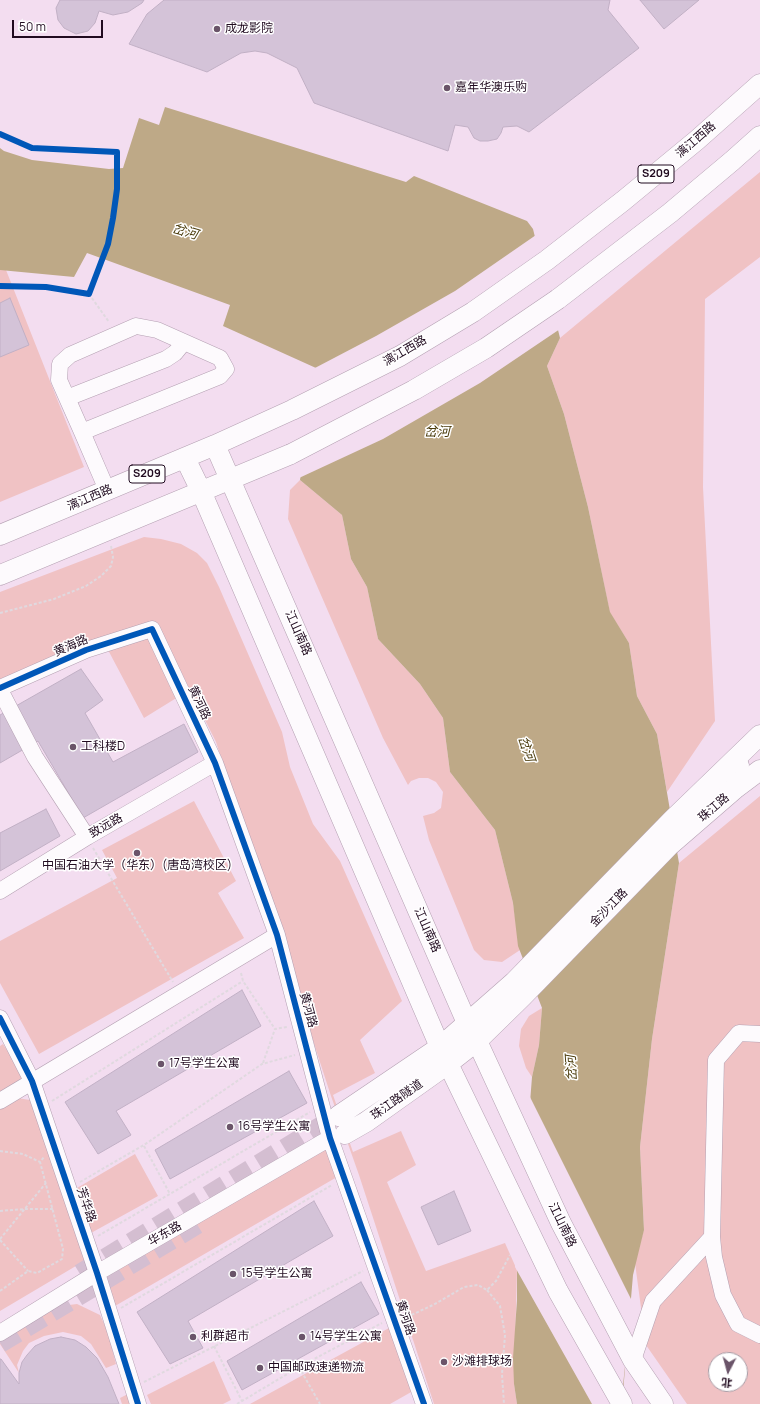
<!DOCTYPE html>
<html>
<head>
<meta charset="utf-8">
<style>
  body { margin:0 }
  #map { position:relative; width:760px; height:1404px; overflow:hidden; background:#f3ddf0; font-family:Manrope,"Noto Sans SC",sans-serif }
  canvas { display:block }
  .north { position:absolute; left:708px; top:1352px; width:40px; height:40px; box-sizing:border-box; background:#fff; border:1px solid #a69da6; border-radius:50%; rotate:186deg; font-size:11px; font-weight:700; line-height:16px; text-align:center; color:#210b20 }
  .north::after { content:''; display:block; margin:auto; width:14px; height:18px; background:#6a5469; clip-path:polygon(50% 0,100% 100%,50% 72%,0 100%) }
  .scale { position:absolute; left:12px; top:20px; width:91px; height:18px; box-sizing:border-box; border:2px solid #210b20; border-top:0; padding-left:5px; font-size:12px; line-height:14px; white-space:nowrap; color:#210b20; -webkit-text-stroke:3px #fff; paint-order:stroke }
</style>
</head>
<body>
<div id="map">
<canvas width="760" height="1404"></canvas>
<div class="north">北</div>
<div class="scale">50 m</div>
</div>
<script>
const g = document.querySelector('canvas').getContext('2d');
g.lineJoin = 'round';
function paint(path, color) { g.fillStyle = color; g.fill(path, 'evenodd'); }
const toPath = rows => new Path2D(rows.map(r => 'M' + r).join(''));
function strokePath(path, color, width, dash) { g.strokeStyle = color; g.lineWidth = width; g.lineCap = dash ? 'butt' : 'round'; g.setLineDash(dash || []); g.stroke(path); }
function drawText(font, color, halo, rows, align = 'center') {
  g.font = font + ' Manrope,"Noto Sans SC",sans-serif'; g.lineWidth = 3; g.setLineDash([]); g.textBaseline = 'middle'; g.strokeStyle = halo; g.fillStyle = color; for (const [text, x, y, turn = 0] of rows) {
    g.save(); g.translate(x, y); g.rotate((+turn || 0) * Math.PI / 180); g.textAlign = isNaN(turn) ? turn : align; if (halo) g.strokeText(text, 0, 0); g.fillText(text, 0, 0); g.restore();
  }
}
paint(toPath([
  [760,172,760,257,705,299,703,487,715,721,667,792,657,734,637,696,629,643,610,613,588,507,564,414,547,366,560,338],
  [0,270,6,270,84,467,0,502],
  [300,480,342,515,351,559,367,587,378,639,420,684,443,718,450,772,495,830,513,903,520,950,502,962,484,960,474,950,429,840,423,816,434,813,441,808,443,792,436,782,428,778,419,778,411,781,408,785,383,738,288,519,290,490],
  [144,537,161,539,181,544,197,553,207,563,219,587,282,732,290,767,313,824,340,861,402,1001,360,1040,375,1073,333,1095,353,1152,401,1131,416,1165,387,1182,426,1271,505,1243,517,1270,514,1384,517,1404,434,1404,359,1175,331,1096,216,742,158,626,0,685,0,592],
  [150,633,178,697,144,718,107,648],
  [760,796,760,1404,687,1404,646,1345,635,1263,644,1229,640,1147,652,1039,679,863],
  [716,1360,740,1360,740,1384,716,1384],
  [194,801,236,881,218,893,244,938,39,1054,0,983,0,941,117,878,102,850],
  [542,1008,539,1045,532,1077,526,1068,519,1046,521,1029,529,1016],
  [3,1044,26,1079,0,1096,0,1046],
  [17,1098,30,1100,86,1260,0,1311,0,1108],
  [328,1146,337,1177,115,1306,105,1276],
  [135,1154,158,1196,91,1233,77,1188],
  [77,1304,100,1315,108,1332,116,1364,106,1368,91,1344,81,1336,63,1332,44,1336,29,1343,23,1351,17,1365,19,1373,0,1344,0,1338,61,1306],
  [389,1328,413,1391,390,1404,250,1404],
  [214,1361,231,1400,223,1404,151,1404,147,1395],
  [130,1393,133,1404,122,1404,120,1398]
]), '#f0c2c4');
paint(toPath([
  [165,107,406,182,414,176,527,221,533,229,560,338,547,366,564,414,588,507,610,612,629,643,637,696,657,734,679,863,652,1039,640,1147,644,1230,633,1275,622,1404,517,1404,514,1384,513,1358,517,1300,517,1270,532,1077,539,1045,542,1008,518,946,513,903,495,830,450,772,443,718,420,684,378,639,367,587,351,559,342,515,300,480,316,368,223,326,230,305,87,253,74,277,0,270,0,148,4,151,32,160,109,169,123,168,139,118,159,125]
]), '#bea987');
paint(toPath([
  [536,235,560,329,480,383,383,439,299,478,314,369,313,369,376,336,455,291],
  [528,1093,632,1301,621,1404,592,1404,515,1267]
]), '#f3ddf0');
const building = toPath([
  [60,0,144,0,142,3,128,12,113,15,99,11,95,23,88,31,76,34,64,28,58,20,56,8,60,0],
  [164,0,610,0,608,10,639,48,529,132,517,126,503,127,501,133,497,139,488,141,480,141,474,138,468,127,455,125,448,151,314,103,297,68,267,53,255,51,241,53,207,72,129,44,147,14,164,0],
  [640,0,699,0,664,29,640,0],
  [10,298,29,345,0,357,0,303,10,298],
  [81,669,103,700,85,713,113,762,184,724,198,752,83,818,38,741,0,763,0,715,81,669],
  [46,809,60,836,0,871,0,833,46,809],
  [242,990,261,1026,116,1111,131,1135,98,1154,65,1102,242,990],
  [289,1071,307,1103,170,1179,155,1150,289,1071],
  [454,1191,471,1231,438,1245,421,1207,454,1191],
  [314,1201,333,1236,188,1321,203,1348,170,1364,137,1312,314,1201],
  [361,1282,379,1314,242,1390,227,1361,361,1282],
  [61,1337,75,1340,86,1347,97,1358,108,1377,119,1404,0,1404,0,1359,1,1359,19,1384,19,1373,22,1362,27,1355,35,1346,50,1339,61,1337]
]);
paint(building, '#d4c3d8');
strokePath(building, '#c1b0c5', 1);
strokePath(toPath([
  [80,1274,338,1116],
  [0,1343,204,1220]
]), '#d4bed1', 20, [20, 10]);
const minor = toPath([
  [67,398,166,359,175,353,184,342],
  [82,432,220,376,226,369,220,358,157,330,136,326,70,355,60,364,59,380,82,432,107,490],
  [0,688,86,650,152,629,215,763,277,935,330,1138,424,1404],
  [0,690,35,757,87,837],
  [706,805,741,765],
  [0,891,87,837,215,763],
  [0,1018,32,1081,97,1273,138,1404],
  [760,1034,739,1033,716,1060,712,1237,714,1257,723,1295,738,1324,760,1335],
  [0,1101,277,935],
  [0,1333,97,1273,330,1138],
  [633,1360,653,1301,712,1237]
]);
const major = toPath([
  [558,299,670,213,732,161,760,136],
  [215,445,467,1023,477,1041,561,1223,633,1360,663,1404],
  [185,458,201,491,440,1047,558,1291,622,1404],
  [0,535,215,445,292,410,400,356,473,312,547,260,623,201,697,140,760,84],
  [0,575,291,454],
  [338,1116,440,1047,514,982,672,820,760,735],
  [345,1134,366,1122,449,1063,477,1041,523,996,669,846,736,788,760,770]
]);
strokePath(minor, '#b4a0b2', 17);
strokePath(major, '#b4a0b2', 21);
strokePath(toPath([
  [89,294,109,322],
  [0,613,54,599,86,586,101,576,111,566,113,557,111,546],
  [93,848,173,982],
  [241,973,243,981,275,1029],
  [263,1063,275,1029,287,1027],
  [52,1101,243,981],
  [144,1146,170,1194],
  [0,1151,23,1154,40,1162],
  [80,1182,144,1145,262,1064,295,1055],
  [0,1211,25,1209,53,1209],
  [98,1236,310,1112],
  [0,1239,46,1183],
  [0,1240,28,1271],
  [487,1290,500,1306,505,1335,502,1374,504,1404],
  [0,1291,28,1271,37,1273,62,1259,63,1249,40,1162,44,1157],
  [121,1308,332,1185],
  [407,1317,433,1305,464,1287,478,1285,487,1290,496,1281,510,1255],
  [214,1346,242,1401],
  [299,1367,320,1404],
  [144,1382,363,1271],
  [237,1404,299,1367,382,1323]
]), '#e0d9df', 2, [3, 2]);
strokePath(minor, '#fdfafd', 16);
strokePath(major, '#fdfafd', 20);
const majorBridge = toPath([
  [291,454,414,390,486,348,558,299]
]);
strokePath(majorBridge, '#b4a0b2', 21, []);
strokePath(majorBridge, '#fdfafd', 20);
strokePath(toPath([
  [0,134,32,148,117,152,117,189,113,218,108,244,89,294,46,287,0,286],
  [0,688,86,650,152,629,215,763,277,935,330,1138,424,1404],
  [0,1018,32,1081,97,1273,138,1404]
]), '#0057b8', 6);
for (const [x, y, r, color] of [
  [217,29,4,"#6a5469"],
  [447,88,4,"#6a5469"],
  [73,747,4,"#6a5469"],
  [137,853,4,"#6a5469"],
  [161,1064,4,"#6a5469"],
  [230,1127,4,"#6a5469"],
  [233,1274,4,"#6a5469"],
  [193,1337,4,"#6a5469"],
  [302,1337,4,"#6a5469"],
  [444,1362,4,"#6a5469"],
  [260,1368,4,"#6a5469"]
]) { const dot = new Path2D(); dot.arc(x, y, r, 0, 2 * Math.PI); g.fillStyle = color; g.fill(dot); strokePath(dot, '#fff', 1.5); }
for (const [x, y, w] of [
  [656,174,36],
  [147,474,36]
]) { const box = new Path2D(); box.roundRect(x - w / 2, y - 9, w, 18, 3); g.fillStyle = '#fff'; g.fill(box); strokePath(box, '#210b20', 1); }
drawText('bold 11px', '#210b20', null, [
  ["S209",656,174],
  ["S209",147,474]
]);
drawText('12px', '#210b20', '#fff', [
  ["成龙影院",225,29],
  ["嘉年华澳乐购",455,88],
  ["工科楼D",81,747],
  ["中国石油大学（华东）(唐岛湾校区)",137,866,"center"],
  ["17号学生公寓",169,1064],
  ["16号学生公寓",238,1127],
  ["15号学生公寓",241,1274],
  ["利群超市",201,1337],
  ["14号学生公寓",310,1337],
  ["沙滩排球场",452,1362],
  ["中国邮政速递物流",268,1368]
], 'left');
drawText('12px', '#210b20', '#fff', [
  ["漓江西路",696,140,-41],
  ["漓江西路",405,351,-30],
  ["漓江西路",90,498,-23],
  ["江山南路",298,633,66],
  ["黄海路",71,646,-23],
  ["黄河路",199,703,65],
  ["珠江路",714,808,-41],
  ["致远路",106,826,-30],
  ["金沙江路",609,908,-46],
  ["江山南路",427,930,66],
  ["黄河路",308,1010,75],
  ["珠江路隧道",397,1100,-35],
  ["芳华路",86,1205,71],
  ["江山南路",562,1225,64],
  ["华东路",165,1234,-30],
  ["黄河路",405,1318,71]
]);
drawText('italic 13px', '#493a0a', '#fff', [
  ["岔河",185,232,16],
  ["岔河",437,432],
  ["岔河",526,749,71],
  ["岔河",572,1068,-94]
]);
</script>
</body>
</html>
